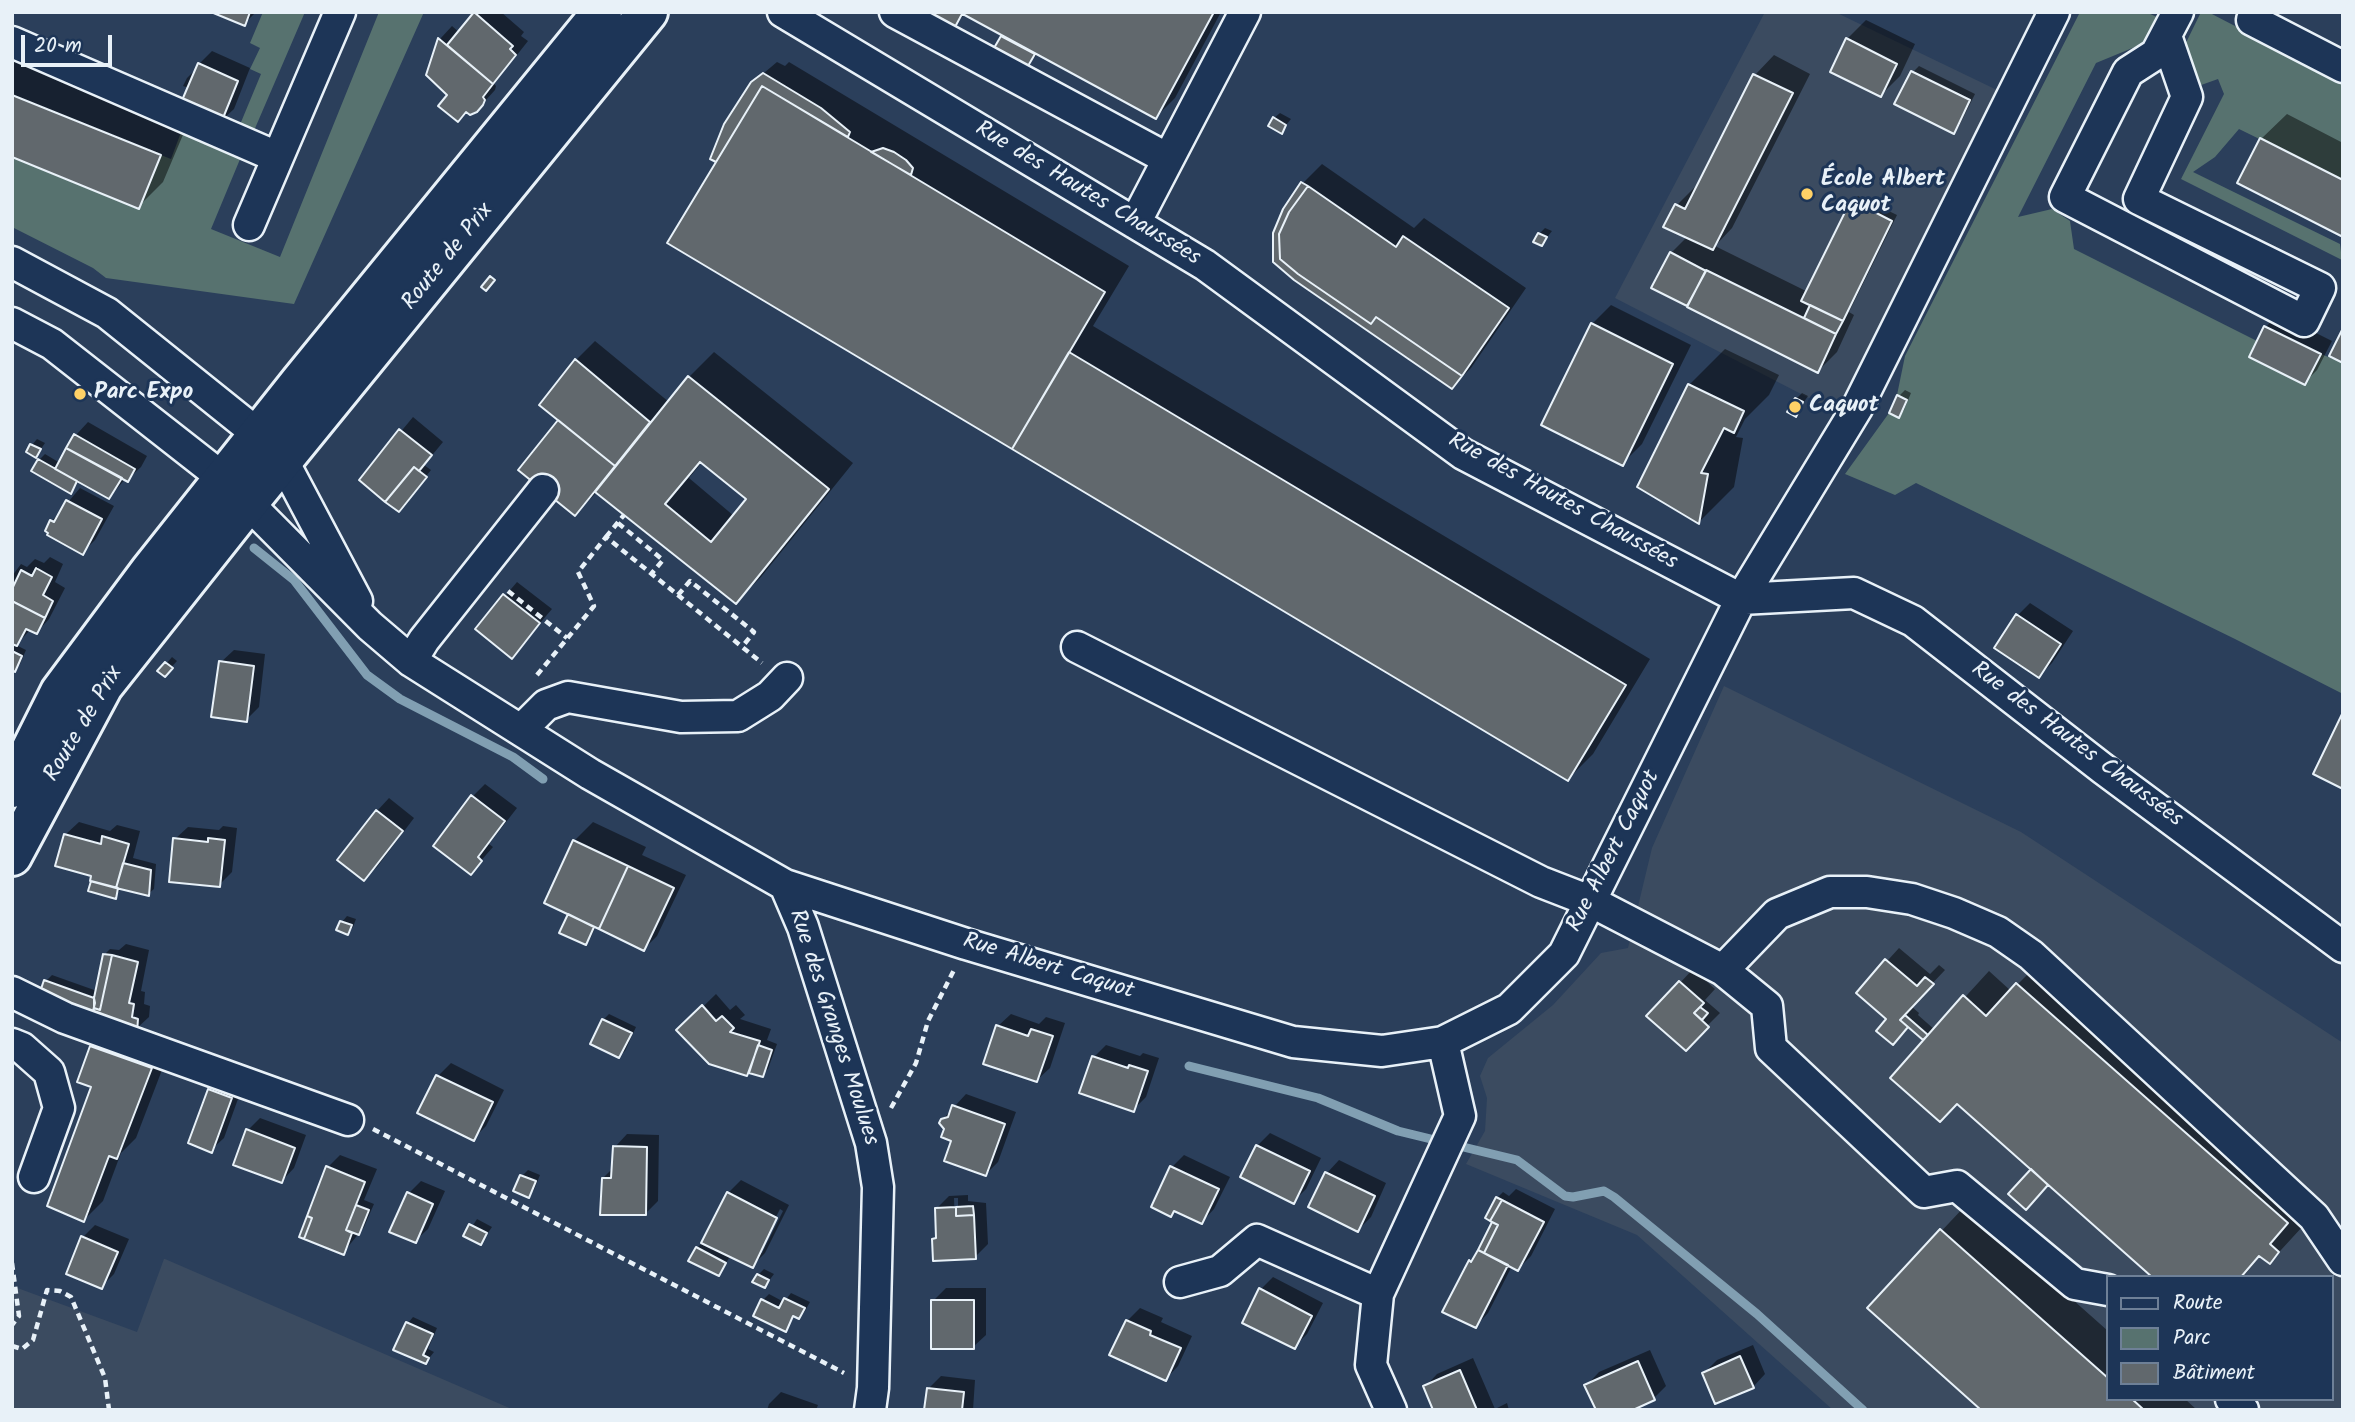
<!DOCTYPE html>
<html>
<head>
<meta charset="utf-8">
<style>
  body { margin:0 }
  #map { position:relative; width:2355px; height:1422px; overflow:hidden; background:#2b3f5b; font-family:Kalam,sans-serif }
  canvas { display:block }
  .frame { position:absolute; inset:0; border:14px solid #e8f1f8; pointer-events:none }
  .legend { position:absolute; left:2106px; top:1275px; width:228px; height:126px; box-sizing:border-box; background:#1d3557; border:2px solid #6e8097; margin:0; padding:9px 12px; list-style:none; font-size:21px; color:#e8f1f8 }
  .legend li { display:flex; align-items:center; gap:14px; height:35px }
  .legend b { width:35px; border:2px solid #6e8097 }
  .scale { position:absolute; left:21px; top:35px; width:91px; height:32px; box-sizing:border-box; border:4px solid #e8f1f8; border-top:0; padding-left:9px; font-size:21px; line-height:24px; white-space:nowrap; color:#e8f1f8; -webkit-text-stroke:5px #1d3557; paint-order:stroke }
</style>
</head>
<body>
<div id="map">
<canvas width="2355" height="1422"></canvas>
<div class="frame"></div>
<ul class="legend">
<li><b style="height:9px;background:#1d3557"></b>Route</li>
<li><b style="height:19px;background:#57726f"></b>Parc</li>
<li><b style="height:19px;background:#61686d"></b>Bâtiment</li>
</ul>
<div class="scale">20 m</div>
</div>
<script>
const g = document.querySelector('canvas').getContext('2d');
g.lineJoin = 'round';
function paint(path, color) { g.fillStyle = color; g.fill(path, 'evenodd'); }
const toPath = rows => new Path2D(rows.map(r => 'M' + r).join(''));
function strokePath(path, color, width, dash) { g.strokeStyle = color; g.lineWidth = width; g.lineCap = dash ? 'butt' : 'round'; g.setLineDash(dash || []); g.stroke(path); }
function drawText(font, color, halo, rows, align = 'center') {
  g.font = font + ' Kalam,sans-serif'; g.lineWidth = 6; g.setLineDash([]); g.textBaseline = 'middle'; g.strokeStyle = halo; g.fillStyle = color; for (const [text, x, y, turn = 0] of rows) {
    g.save(); g.translate(x, y); g.rotate((+turn || 0) * Math.PI / 180); g.textAlign = isNaN(turn) ? turn : align; if (halo) g.strokeText(text, 0, 0); g.fillText(text, 0, 0); g.restore();
  }
}
paint(toPath([
  [1765,12,1835,12,1997,90,1836,412,1615,298],
  [1724,686,2021,832,2343,1043,2343,1410,1833,1410,1637,1235,1466,1164,1485,1131,1487,1098,1480,1076,1488,1058,1553,1005,1601,953,1628,948,1652,848],
  [2108,1277,2332,1277,2332,1399,2108,1399],
  [164,1259,165,1259,514,1410,12,1410,12,1286,137,1332]
]), '#3b4b60');
paint(toPath([
  [263,12,305,12,253,133,239,127,261,74,250,69,260,48,250,43],
  [379,12,424,12,294,304,106,278,93,268,12,227,12,157,138,209,161,155,171,159,183,127,243,152,211,229,280,257],
  [2080,12,2146,12,2159,18,2147,42,2096,63,2018,217,2052,209,2070,221,2074,249,2257,341,2249,357,2304,385,2321,354,2343,363,2343,694,2235,639,1916,483,1895,495,1845,474,1889,413,1898,417,1897,395,1905,356],
  [2201,12,2208,12,2343,82,2343,180,2239,129,2215,157,2193,172,2340,244,2342,260,2181,179,2224,94,2218,79,2190,89,2179,57]
]), '#57726f');
paint(toPath([
  [216,12,256,12,244,24],
  [477,12,501,12,524,32,521,36,528,41,494,84,496,86,495,90,476,111,449,95,428,75,440,39,452,26,460,33],
  [931,12,1221,12,1175,98,1156,117,1038,54,1027,64,997,48,1003,35,965,14,954,25],
  [1866,20,1915,44,1900,76,1881,95,1847,39],
  [212,51,250,68,234,109,221,121,189,88,183,86,187,78,193,72,195,73,199,64],
  [1774,55,1810,74,1732,228,1715,246,1808,292,1853,201,1858,196,1897,215,1849,312,1854,315,1837,352,1818,371,1654,287,1671,253,1688,236,1677,205,1696,186,1698,187,1755,75],
  [12,60,185,130,163,182,138,207,12,155],
  [777,62,785,66,789,62,1129,266,1093,326,1650,659,1593,754,1568,779,722,154,716,160,752,83],
  [1919,66,1975,94,1959,126,1953,132,1913,72],
  [1280,113,1291,119,1281,131,1274,118],
  [2287,114,2343,143,2343,235,2261,139],
  [1322,164,1414,228,1424,218,1526,288,1471,368,1452,387,1285,210,1303,183],
  [1545,228,1552,231,1542,244,1539,234],
  [1611,305,1691,345,1642,444,1623,463,1592,324],
  [2278,314,2332,341,2317,370,2304,383,2251,356,2266,327],
  [595,341,669,402,689,377,714,352,853,463,761,577,736,602,597,492,575,514,561,420,576,360],
  [702,462,748,499,734,516,689,478],
  [1725,349,1779,375,1769,395,1745,419,1736,437,1743,438,1734,487,1699,522,1639,487,1689,385],
  [1905,390,1911,393,1904,410,1898,416,1899,396],
  [1802,393,1808,396,1795,415,1796,399],
  [413,417,443,442,424,465,431,470,404,504,361,480],
  [88,422,147,456,141,467,128,479,126,478,109,498,79,481,71,491,39,460,45,454,60,463,76,435],
  [37,439,45,443,36,456,32,445],
  [80,488,114,506,95,540,83,552,52,521],
  [50,557,63,564,55,582,65,588,49,619,37,632,31,629,16,645,26,650,20,664,14,669,12,668,12,576,21,564,27,567,35,559,44,563],
  [517,582,552,609,512,656,477,629],
  [2030,603,2073,631,2052,663,2039,676,2017,616],
  [234,650,265,654,259,707,246,720,221,662],
  [172,657,177,661,165,674,160,671],
  [485,784,517,808,489,844,493,847,471,872,436,846,473,796],
  [389,798,414,818,377,867,364,879,377,811],
  [79,822,110,831,117,825,140,831,133,858,156,864,154,889,148,894,122,887,115,897,93,875,57,865,66,834],
  [593,822,646,847,642,855,686,875,657,936,644,949,596,926,591,937,585,943,570,913,574,841],
  [223,826,237,828,232,872,219,885,175,839,188,827,219,830],
  [347,916,356,919,353,927,348,933,342,922],
  [126,944,149,950,141,991,145,992,144,1004,150,1006,149,1017,136,1029,41,994,46,981,52,975,97,991,104,955,110,949,119,950],
  [1899,948,1930,974,1939,965,1945,970,1911,1006,1919,1013,1918,1015,1935,1030,1989,971,2011,991,2043,959,2303,1226,2270,1262,2261,1255,2243,1277,2154,1277,2049,1183,2026,1207,2033,1169,1926,1040,1909,1025,1905,1030,1888,1019,1858,993],
  [1693,969,1715,989,1705,1000,1720,1013,1685,1048,1649,1016],
  [716,994,730,1010,736,1005,745,1015,740,1019,771,1029,767,1040,777,1044,768,1069,762,1075,750,1071,747,1074,679,1030],
  [609,1014,636,1027,625,1051,619,1056,603,1020],
  [1011,1014,1039,1024,1046,1017,1065,1023,1050,1068,1037,1080,998,1026],
  [111,1028,170,1049,136,1138,121,1153,103,1201,84,1220,93,1086,92,1047],
  [1106,1045,1140,1056,1143,1053,1159,1058,1146,1097,1133,1110,1094,1057],
  [451,1063,504,1090,486,1126,473,1139,419,1112,438,1076],
  [222,1077,243,1085,224,1138,211,1150,209,1090],
  [966,1094,1016,1112,998,1162,986,1174,953,1140,942,1120],
  [260,1118,306,1135,294,1168,282,1181,248,1130],
  [1270,1133,1321,1158,1306,1189,1294,1201,1257,1146],
  [627,1134,659,1135,658,1201,645,1214,603,1178,613,1168,615,1147],
  [340,1155,377,1169,364,1200,374,1204,364,1227,343,1253,328,1167],
  [1184,1155,1230,1177,1214,1209,1202,1222,1176,1210,1171,1215,1172,1167],
  [1339,1160,1386,1183,1371,1217,1358,1230,1311,1207,1327,1173],
  [528,1170,540,1175,534,1190,528,1196,522,1176],
  [741,1180,789,1205,765,1253,753,1265,731,1255,719,1274,697,1248,703,1242,728,1193],
  [780,1209,783,1211,762,1253,758,1253],
  [421,1181,445,1191,428,1229,415,1241,409,1193],
  [1516,1189,1555,1209,1531,1256,1518,1269,1512,1266,1488,1313,1476,1326,1470,1261,1478,1253,1495,1221,1497,1198,1503,1192,1509,1196],
  [968,1195,968,1201,986,1203,988,1244,975,1257,934,1240,938,1236,937,1208,949,1196],
  [954,1198,958,1198,958,1225,955,1225],
  [1966,1205,2108,1331,2108,1399,2185,1399,2197,1410,1984,1410,1869,1308],
  [477,1219,492,1227,481,1243,466,1236],
  [95,1225,129,1239,114,1274,101,1287,83,1237],
  [764,1269,774,1274,765,1286,758,1275],
  [1273,1277,1323,1303,1307,1334,1294,1347,1260,1290],
  [946,1288,986,1288,986,1335,973,1347,933,1301],
  [791,1293,810,1302,805,1311,799,1317,795,1315,785,1330,755,1315,763,1300,769,1294,784,1302],
  [1140,1308,1163,1318,1161,1322,1192,1336,1178,1366,1166,1379,1127,1321],
  [413,1317,437,1328,428,1349,434,1352,426,1362,408,1323],
  [1753,1345,1765,1374,1753,1387,1704,1373,1717,1360],
  [1650,1350,1666,1386,1654,1398,1587,1385,1599,1372],
  [1473,1358,1495,1409,1507,1403,1509,1410,1435,1410,1425,1387,1437,1374],
  [941,1376,975,1380,973,1410,926,1410,928,1389],
  [781,1392,818,1405,816,1410,767,1410,769,1404]
]), '#0007');
strokePath(toPath([
  [254,548,294,580,367,675,400,699,513,757,543,779],
  [1189,1066,1318,1098,1398,1131,1435,1140],
  [1459,1146,1517,1160,1565,1196,1573,1197,1604,1191,1614,1197,1757,1314,1863,1410]
]), '#819fb2', 9);
const building = toPath([
  [211,12,250,12,245,26,211,12],
  [474,12,513,46,510,49,516,55,493,84,447,45,474,12],
  [927,12,959,12,962,14,955,27,927,12],
  [959,12,1214,12,1156,119,959,12],
  [1001,36,1035,54,1028,66,994,48,1001,36],
  [438,38,493,84,483,97,485,100,483,105,477,112,470,115,466,112,458,122,438,106,447,95,426,75,438,38],
  [1846,38,1897,64,1881,97,1830,72,1846,38],
  [198,63,238,81,221,123,180,105,198,63],
  [1911,71,1970,100,1954,134,1894,104,1911,71],
  [763,73,821,108,850,132,848,137,762,86,716,162,710,159,724,124,751,82,763,73],
  [1753,74,1793,93,1713,250,1663,227,1675,204,1685,209,1753,74],
  [762,86,1105,292,1012,449,667,243,762,86],
  [12,95,161,155,139,209,12,157,12,95],
  [1273,117,1286,125,1282,134,1268,126,1273,117],
  [2260,138,2343,180,2343,237,2237,183,2260,138],
  [883,148,894,152,906,160,913,168,911,175,871,152,883,148],
  [1301,182,1308,186,1289,212,1279,234,1280,259,1298,274,1371,324,1376,317,1462,376,1452,389,1294,280,1273,262,1273,233,1283,209,1301,182],
  [1308,186,1396,247,1403,236,1509,308,1462,376,1376,317,1371,324,1298,274,1280,259,1279,234,1289,212,1308,186],
  [1851,200,1892,221,1843,321,1801,301,1851,200],
  [1538,233,1547,237,1542,246,1533,242,1538,233],
  [1670,252,1706,271,1687,306,1651,288,1670,252],
  [1706,270,1836,334,1818,373,1687,307,1706,270],
  [490,276,495,280,486,291,481,287,490,276],
  [1810,305,1843,321,1836,334,1804,318,1810,305],
  [1591,323,1673,364,1623,466,1541,425,1591,323],
  [2264,326,2321,354,2305,385,2249,357,2264,326],
  [2343,328,2343,363,2329,356,2343,328],
  [1069,352,1626,685,1568,781,1012,449,1069,352],
  [575,359,650,422,615,466,539,405,575,359],
  [688,376,829,489,736,604,595,492,688,376],
  [700,462,746,499,711,542,665,504,700,462],
  [1688,384,1744,411,1734,433,1724,428,1701,473,1708,474,1699,524,1637,487,1688,384],
  [1897,395,1907,400,1899,418,1889,413,1897,395],
  [1795,398,1803,402,1796,417,1787,412,1795,398],
  [558,420,615,466,575,516,518,470,558,420],
  [399,429,432,455,419,471,414,467,385,502,359,480,399,429],
  [74,434,135,469,128,482,66,448,74,434],
  [30,444,41,449,36,458,26,452,30,444],
  [66,448,122,478,109,499,55,469,66,448],
  [38,459,77,481,71,494,31,471,38,459],
  [414,467,427,477,399,512,385,502,414,467],
  [66,500,102,519,83,555,47,535,48,533,45,531,50,520,54,522,66,500],
  [36,568,52,577,43,595,53,601,45,618,12,601,12,589,21,570,32,576,36,568],
  [503,594,540,623,512,659,475,629,503,594],
  [12,601,45,618,37,634,26,629,17,646,12,644,12,601],
  [2016,614,2061,644,2039,678,1994,648,2016,614],
  [12,651,22,656,15,672,12,670,12,651],
  [219,661,254,666,247,722,211,717,219,661],
  [165,662,173,668,165,677,157,671,165,662],
  [2343,712,2343,789,2313,774,2343,712],
  [471,795,505,821,478,857,482,861,471,875,433,846,471,795],
  [376,810,403,831,364,881,337,860,376,810],
  [64,834,101,844,102,836,129,844,116,888,90,881,91,876,55,866,64,834],
  [173,838,208,842,208,838,225,840,220,887,169,882,173,838],
  [573,840,628,866,599,929,544,903,573,840],
  [123,863,151,870,149,896,116,888,123,863],
  [628,866,674,888,644,951,599,929,628,866],
  [91,881,118,888,116,899,88,891,91,881],
  [568,914,594,927,586,945,559,933,568,914],
  [340,921,352,925,348,935,336,930,340,921],
  [103,954,112,955,100,1010,94,1008,94,998,103,954],
  [112,955,138,962,129,1003,134,1004,132,1017,138,1019,137,1032,92,1015,94,1008,100,1010,112,955],
  [1885,959,1917,986,1925,977,1934,984,1900,1020,1908,1027,1893,1045,1876,1031,1886,1019,1856,993,1885,959],
  [44,980,94,998,95,1003,92,1015,39,995,44,980],
  [1679,981,1704,1003,1694,1013,1709,1027,1686,1051,1646,1016,1679,981],
  [2016,983,2288,1223,2270,1244,2279,1252,2270,1264,2259,1256,2241,1277,2152,1277,1957,1104,1940,1122,1890,1078,1963,995,1986,1016,2016,983],
  [702,1005,716,1021,722,1016,734,1028,730,1032,760,1041,747,1076,709,1064,676,1030,702,1005],
  [1700,1007,1708,1013,1702,1020,1694,1013,1700,1007],
  [1905,1015,1928,1035,1923,1040,1900,1020,1905,1015],
  [602,1019,632,1033,619,1058,590,1044,602,1019],
  [996,1025,1028,1036,1031,1029,1053,1036,1037,1082,983,1064,996,1025],
  [758,1045,772,1050,763,1077,749,1073,758,1045],
  [90,1046,152,1068,117,1159,109,1156,84,1222,47,1206,91,1087,77,1082,90,1046],
  [1092,1056,1128,1068,1129,1065,1148,1071,1134,1112,1079,1093,1092,1056],
  [436,1075,493,1102,474,1141,417,1113,436,1075],
  [208,1089,232,1098,212,1153,188,1143,208,1089],
  [952,1105,1005,1124,986,1176,944,1161,951,1141,941,1137,944,1129,939,1123,941,1119,948,1117,952,1105],
  [246,1129,295,1148,282,1183,233,1165,246,1129],
  [1256,1145,1310,1171,1294,1204,1240,1177,1256,1145],
  [613,1146,647,1147,646,1215,600,1215,602,1178,611,1178,613,1146],
  [326,1166,365,1182,346,1230,352,1233,344,1255,304,1239,312,1218,307,1216,326,1166],
  [1170,1166,1219,1189,1202,1224,1174,1211,1171,1217,1151,1207,1170,1166],
  [2031,1169,2048,1185,2026,1210,2008,1194,2031,1169],
  [1325,1172,1375,1196,1358,1232,1308,1207,1325,1172],
  [520,1175,536,1181,529,1198,513,1191,520,1175],
  [407,1192,433,1204,416,1243,389,1232,407,1192],
  [727,1192,777,1218,753,1268,701,1243,727,1192],
  [1496,1197,1502,1200,1490,1221,1485,1218,1496,1197],
  [1502,1200,1544,1222,1518,1271,1484,1253,1498,1225,1490,1221,1502,1200],
  [356,1205,369,1210,359,1235,346,1230,356,1205],
  [973,1206,974,1215,956,1216,956,1207,973,1206],
  [956,1207,956,1216,974,1215,976,1259,933,1261,932,1239,936,1238,935,1208,956,1207],
  [307,1216,312,1218,304,1239,299,1237,307,1216],
  [1492,1222,1498,1225,1484,1253,1478,1250,1492,1222],
  [469,1224,487,1233,481,1245,463,1236,469,1224],
  [1940,1229,2108,1378,2108,1399,2132,1399,2144,1410,1981,1410,1867,1308,1940,1229],
  [81,1236,118,1252,102,1289,66,1274,81,1236],
  [696,1247,726,1263,719,1276,688,1261,696,1247],
  [1478,1250,1508,1265,1476,1328,1442,1312,1469,1260,1471,1262,1478,1250],
  [757,1274,769,1280,765,1288,752,1282,757,1274],
  [1259,1288,1312,1316,1295,1349,1242,1323,1259,1288],
  [784,1298,805,1308,799,1319,793,1316,786,1332,753,1316,761,1299,779,1308,784,1298],
  [931,1300,974,1300,974,1349,931,1349,931,1300],
  [1126,1320,1151,1331,1150,1335,1181,1348,1166,1381,1109,1355,1126,1320],
  [406,1322,433,1334,423,1355,429,1358,426,1364,393,1350,406,1322],
  [1740,1356,1754,1388,1715,1404,1702,1373,1740,1356],
  [1638,1361,1655,1400,1633,1410,1596,1410,1584,1385,1638,1361],
  [1460,1370,1477,1410,1433,1410,1423,1386,1460,1370],
  [927,1388,964,1392,962,1410,924,1410,927,1388]
]);
paint(building, '#61686d');
strokePath(building, '#e8f1f8', 2);
const minor = toPath([
  [783,12,1205,265,1463,454,1741,599,1854,593,1913,621,2102,768,2343,947],
  [895,12,1168,159],
  [2252,20,2343,67],
  [2166,36,2187,97,2139,199,2320,288,2304,321,2065,197,2128,72,2156,54,2178,12],
  [12,42,277,157],
  [1135,223,1245,12],
  [249,225,340,12],
  [12,262,107,313,259,435,283,461,357,601],
  [12,323,52,344,223,478,370,626,411,661,590,774,785,885,966,944,1293,1042,1382,1051,1443,1042,1509,1009,1564,954,1741,599,1857,408,2054,12],
  [1077,647,1541,882,1590,901,1723,970,1777,914,1830,892,1867,892,1912,899,1954,913,1998,932,2031,955,2314,1217,2343,1260],
  [411,661,424,640,543,490],
  [521,730,546,705,568,697,681,717,738,716,770,696,787,678],
  [785,885,803,927,871,1143,878,1187,873,1388,870,1410],
  [1723,970,1767,1006,1771,1048,1924,1192,1957,1186,2075,1284,2108,1290],
  [12,992,65,1018,348,1120],
  [12,1044,22,1048,49,1072,59,1108,34,1177],
  [1180,1282,1220,1271,1257,1240,1378,1294],
  [2231,1399,2243,1410],
  [1391,1410,1371,1365,1378,1294,1460,1116,1443,1042]
]);
const major = toPath([
  [12,788,60,692,150,571,300,382,602,12],
  [12,856,103,686,248,503,648,12]
]);
strokePath(minor, '#e8f1f8', 35);
strokePath(major, '#e8f1f8', 44);
strokePath(toPath([
  [618,523,663,560,652,573],
  [606,537,624,515],
  [508,591,567,638],
  [678,595,690,581,754,632,742,647],
  [537,675,594,606,578,572,606,537,762,663],
  [891,1108,916,1063,928,1021,954,970],
  [373,1129,844,1373],
  [12,1263,19,1316,12,1325],
  [12,1346,22,1349,33,1340,47,1290,60,1291,71,1297,105,1378,109,1410]
]), '#e8f1f8', 4.5, [7, 5]);
strokePath(minor, '#1d3557', 30);
strokePath(major, '#1d3557', 38);
for (const [x, y, r, color] of [
  [1807,194,7,"#ffd166"],
  [80,394,7,"#ffd166"],
  [1795,407,7,"#ffd166"]
]) { const dot = new Path2D(); dot.arc(x, y, r, 0, 2 * Math.PI); g.fillStyle = color; g.fill(dot); strokePath(dot, '#1d3557', 2.5); }
drawText('bold 23px', '#e8f1f8', '#1d3557', [
  ["École Albert",1821,181],
  ["Caquot",1821,207],
  ["Parc Expo",94,394],
  ["Caquot",1809,407]
], 'left');
drawText('23px', '#e8f1f8', '#1d3557', [
  ["Rue des Hautes Chaussées",1087,195,31],
  ["Route de Prix",449,258,-51],
  ["Rue des Hautes Chaussées",1562,503,29],
  ["Route de Prix",85,725,-59],
  ["Rue des Hautes Chaussées",2076,746,37],
  ["Rue Albert Caquot",1615,852,-63],
  ["Rue Albert Caquot",1048,968,17],
  ["Rue des Granges Moulues",832,1028,72]
]);
</script>
</body>
</html>
